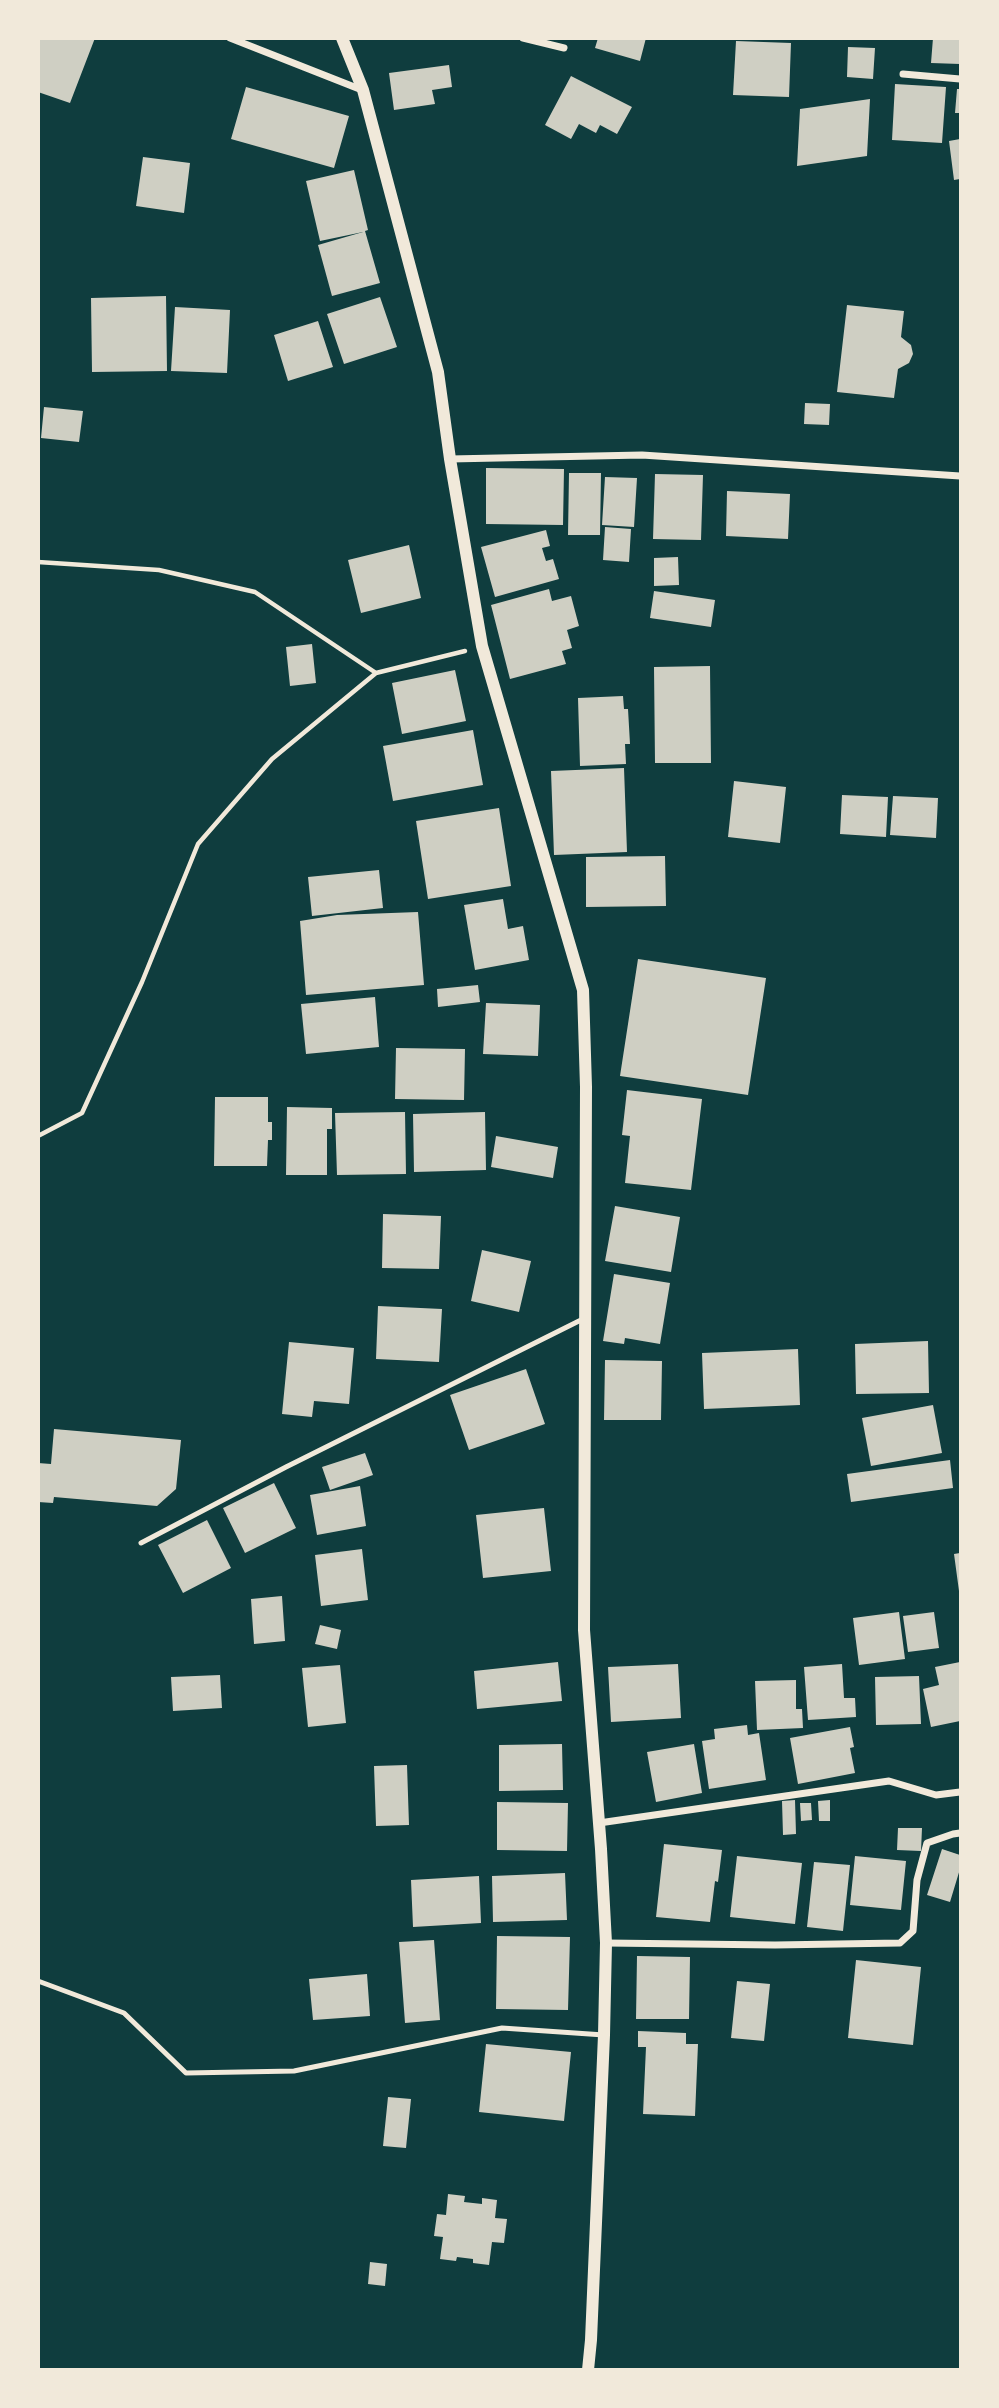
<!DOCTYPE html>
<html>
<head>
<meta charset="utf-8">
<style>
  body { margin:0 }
  #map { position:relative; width:999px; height:2408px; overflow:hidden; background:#0f3d3e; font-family:"Alegreya Sans",sans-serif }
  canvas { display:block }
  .frame { position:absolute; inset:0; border:40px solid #f1e9da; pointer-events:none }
</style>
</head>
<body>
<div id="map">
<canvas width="999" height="2408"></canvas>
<div class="frame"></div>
</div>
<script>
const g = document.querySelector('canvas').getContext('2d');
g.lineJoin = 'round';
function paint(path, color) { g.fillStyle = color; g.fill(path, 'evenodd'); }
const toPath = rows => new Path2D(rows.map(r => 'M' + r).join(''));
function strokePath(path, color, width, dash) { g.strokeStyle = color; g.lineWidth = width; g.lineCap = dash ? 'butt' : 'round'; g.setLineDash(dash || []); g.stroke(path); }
paint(toPath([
  [38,38,95,38,70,103,38,92],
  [598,38,646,38,640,61,595,48],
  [933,38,960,38,960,64,931,63],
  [736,41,791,43,789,97,733,95],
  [848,47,875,48,873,79,847,77],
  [449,65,452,87,432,90,435,104,394,110,389,73],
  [571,76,632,107,617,134,600,125,596,133,579,124,571,139,545,125],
  [895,84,946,87,942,143,892,140],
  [246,87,349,116,334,168,231,139],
  [957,89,960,89,960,113,955,113],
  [870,99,867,156,797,166,800,109],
  [960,139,960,179,954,180,949,141],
  [143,157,190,163,184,213,136,206],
  [354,170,368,230,365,231,380,283,332,296,318,245,363,232,320,241,306,181],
  [166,296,167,371,92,372,91,298],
  [380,297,397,347,344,364,327,314],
  [847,305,904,311,901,337,911,345,913,354,909,363,898,369,894,398,837,392],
  [175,307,230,310,227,373,171,371],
  [318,321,333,367,288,381,274,335],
  [805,403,830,404,829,425,804,424],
  [44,407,83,411,79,442,41,438],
  [486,468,564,469,563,525,486,524],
  [569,473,601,473,600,535,568,535],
  [655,474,703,475,701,540,653,539],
  [605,477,637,478,634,527,602,525],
  [727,491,790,494,788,539,726,536],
  [605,527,631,529,629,562,603,560],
  [546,530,550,546,542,548,546,561,553,559,559,579,495,597,481,547],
  [409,545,421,598,361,613,348,560],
  [678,557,679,585,654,586,654,558],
  [549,589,552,601,571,596,579,626,567,630,572,648,562,651,566,664,510,679,491,605],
  [654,591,715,600,711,627,650,618],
  [312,644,316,683,290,686,286,647],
  [710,666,711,763,655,763,654,667],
  [455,670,466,721,402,734,392,683],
  [623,696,624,709,628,709,630,744,625,744,626,764,580,766,578,698],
  [473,730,483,785,393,801,383,746],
  [624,768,627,852,554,855,551,771],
  [734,781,786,787,780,843,728,837],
  [842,795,888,797,886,837,840,834],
  [893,796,938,798,936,838,890,835],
  [499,808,511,886,428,899,416,821],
  [665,856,666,906,586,907,586,857],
  [379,870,383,908,312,916,308,877],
  [503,899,508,929,523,926,529,960,475,970,464,905],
  [418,912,424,985,306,995,300,921,337,915],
  [638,959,766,978,748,1095,620,1076],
  [478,985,480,1002,438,1007,437,989],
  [375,997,379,1047,306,1054,301,1004],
  [486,1003,540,1005,538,1056,483,1054],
  [396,1048,465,1049,464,1100,395,1099],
  [627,1090,702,1099,691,1190,625,1183,630,1136,622,1135],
  [215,1097,268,1097,268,1122,272,1122,272,1140,268,1140,267,1166,214,1166],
  [287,1107,332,1108,332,1129,327,1129,327,1175,286,1175],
  [405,1112,406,1174,337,1175,335,1113],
  [485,1112,486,1170,414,1172,413,1114],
  [496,1136,558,1147,553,1178,491,1167],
  [615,1206,680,1217,671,1272,605,1261],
  [383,1214,441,1216,439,1269,382,1268],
  [482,1250,531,1261,519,1312,471,1301],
  [614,1274,670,1283,660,1344,625,1338,624,1344,603,1341],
  [378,1306,442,1309,439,1362,376,1359],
  [928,1341,929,1393,856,1394,855,1344],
  [289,1342,354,1348,349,1404,314,1401,312,1417,282,1414],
  [798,1349,800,1405,704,1409,702,1353],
  [605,1360,662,1361,661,1420,604,1420],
  [526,1369,545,1424,469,1450,450,1395],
  [933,1405,942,1453,871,1466,862,1418],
  [54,1429,181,1440,176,1489,157,1506,54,1497,53,1503,38,1502,38,1463,51,1464],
  [365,1453,373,1475,330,1490,322,1467],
  [950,1460,953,1488,851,1502,847,1474],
  [274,1483,296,1528,245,1553,223,1508],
  [360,1486,366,1526,317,1535,310,1495],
  [544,1508,551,1571,483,1578,476,1515],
  [207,1520,231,1568,183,1593,158,1545],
  [362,1549,368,1600,321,1606,315,1555],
  [960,1553,960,1591,959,1591,954,1554],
  [282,1596,285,1641,254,1644,251,1599],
  [899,1612,905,1659,859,1665,853,1618],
  [934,1612,939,1648,908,1652,903,1616],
  [320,1625,341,1630,337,1649,315,1644],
  [558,1662,562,1701,477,1709,474,1671],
  [960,1662,960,1721,931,1727,923,1689,939,1685,935,1667],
  [678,1664,681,1718,611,1722,608,1667],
  [842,1664,844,1698,855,1698,856,1717,808,1720,804,1667],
  [340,1665,346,1723,308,1727,302,1668],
  [220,1675,222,1708,173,1711,171,1677],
  [919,1676,921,1724,876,1725,875,1677],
  [796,1680,796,1709,802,1709,803,1728,757,1730,755,1681],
  [747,1725,748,1735,759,1733,766,1780,709,1789,702,1741,715,1739,714,1729],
  [850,1727,854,1747,850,1748,855,1773,798,1784,790,1738],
  [562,1744,563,1790,499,1791,499,1745],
  [694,1744,702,1793,656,1802,647,1752],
  [407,1765,409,1825,376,1826,374,1766],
  [795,1800,796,1834,783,1835,782,1801],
  [830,1800,830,1821,819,1821,818,1801],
  [497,1802,568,1803,567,1851,497,1850],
  [800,1803,811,1803,812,1820,801,1821],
  [898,1828,922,1828,921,1851,897,1850],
  [664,1844,722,1850,718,1882,715,1881,710,1922,656,1917],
  [942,1849,960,1855,960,1869,950,1902,927,1895],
  [737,1856,802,1863,795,1924,730,1917],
  [855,1856,906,1861,901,1910,850,1905],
  [814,1862,850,1865,843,1931,807,1927],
  [565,1873,567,1920,493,1922,492,1876],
  [479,1876,481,1923,413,1927,411,1880],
  [497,1936,570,1937,568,2010,496,2009],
  [434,1940,440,2020,405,2023,399,1942],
  [637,1956,690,1957,689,2019,636,2019],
  [856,1960,921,1967,913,2045,848,2038],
  [367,1974,370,2016,313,2020,309,1979],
  [737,1981,770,1984,764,2041,731,2038],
  [638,2031,686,2033,686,2044,698,2044,695,2116,643,2114,646,2047,638,2047],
  [486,2044,571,2052,564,2121,479,2112],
  [388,2097,411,2099,406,2148,383,2146],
  [448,2194,465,2196,464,2202,482,2204,482,2198,497,2200,495,2218,507,2219,504,2243,492,2242,489,2265,473,2263,473,2259,457,2257,456,2261,440,2259,443,2237,434,2236,437,2214,446,2215],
  [370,2262,387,2264,385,2286,368,2284]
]), '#cfcfc3');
strokePath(toPath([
  [38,562,159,570,255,592,376,673,465,651],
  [38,1136,82,1113,142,982,198,844,272,759,376,673]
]), '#f1e9da', 4.5);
strokePath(toPath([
  [141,1543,286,1467,585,1318],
  [38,1981,124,2013,186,2073,294,2071,502,2028,604,2035]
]), '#f1e9da', 5);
strokePath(toPath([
  [230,38,362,90],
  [523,38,564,48],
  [903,74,960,79],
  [450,459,642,455,960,476],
  [599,1823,889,1781,936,1795,960,1792],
  [606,1943,775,1945,900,1943,913,1931,917,1880,927,1843,953,1834,960,1833]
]), '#f1e9da', 7);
strokePath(toPath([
  [342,38,363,90,438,372,450,459,482,646,583,990,586,1087,584,1630,601,1849,606,1943,604,2035,591,2340,588,2370]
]), '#f1e9da', 12);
</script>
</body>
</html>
